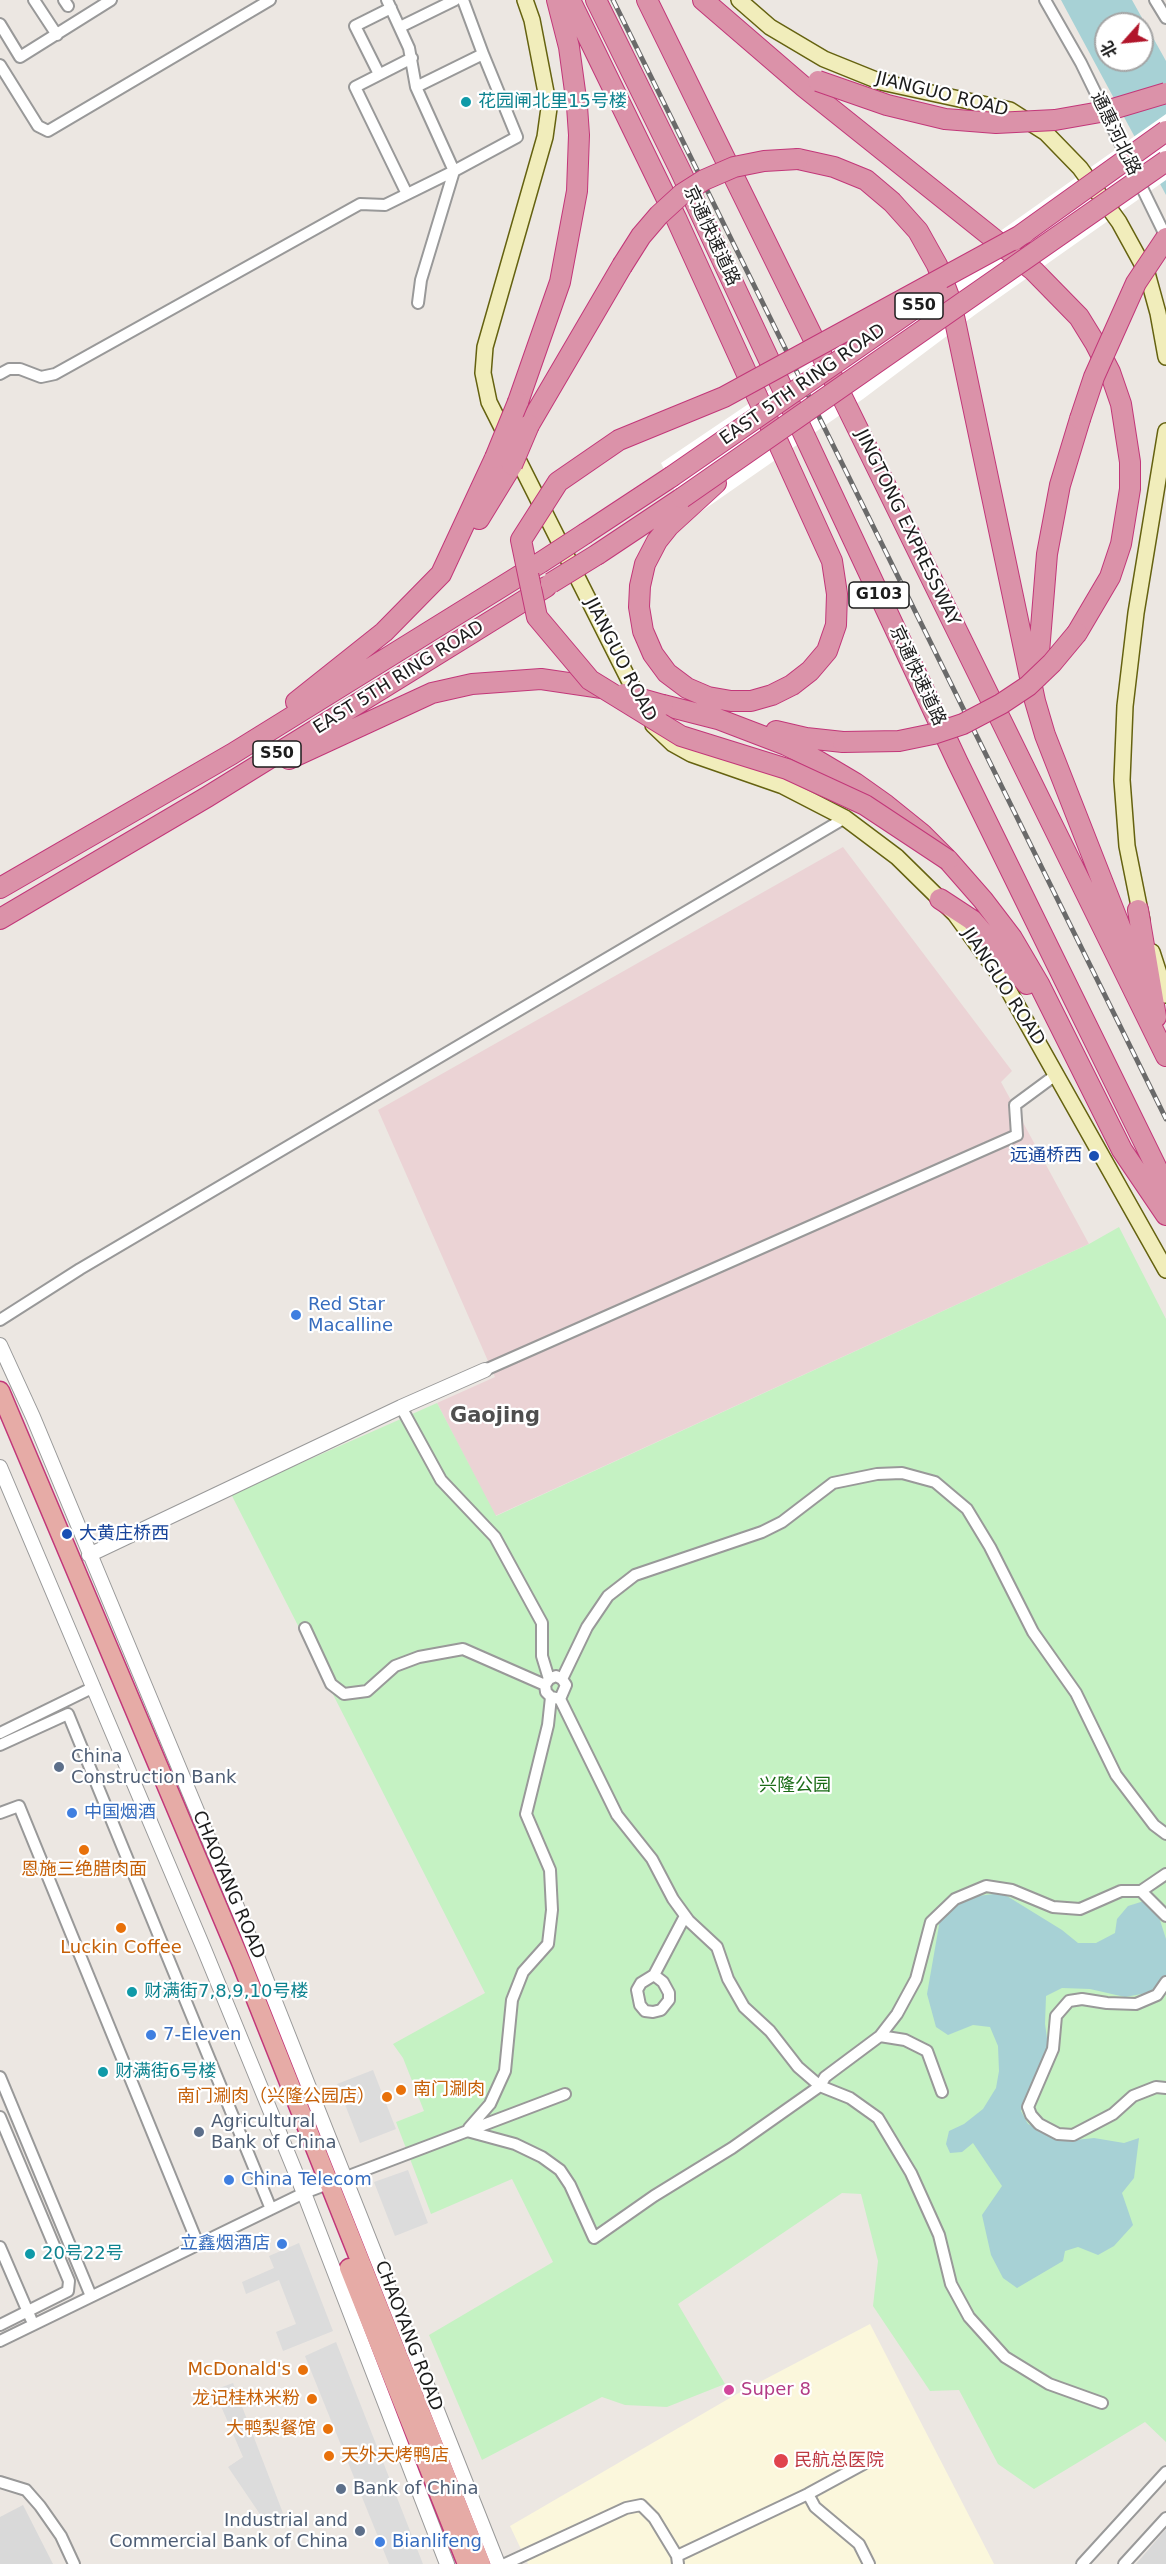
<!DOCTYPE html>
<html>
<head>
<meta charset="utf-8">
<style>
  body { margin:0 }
  #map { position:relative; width:1166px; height:2564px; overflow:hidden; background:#ece7e2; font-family:"DejaVu Sans","Noto Sans SC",sans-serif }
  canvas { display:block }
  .north { position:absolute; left:1094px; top:12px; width:60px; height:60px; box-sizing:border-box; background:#fff; border:2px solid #a4a4a4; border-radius:50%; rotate:243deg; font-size:16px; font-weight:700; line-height:24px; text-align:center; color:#1c1c1c }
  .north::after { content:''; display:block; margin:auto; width:21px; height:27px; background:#b1162b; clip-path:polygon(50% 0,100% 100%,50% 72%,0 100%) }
</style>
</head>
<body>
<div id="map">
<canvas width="1166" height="2564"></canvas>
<div class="north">北</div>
</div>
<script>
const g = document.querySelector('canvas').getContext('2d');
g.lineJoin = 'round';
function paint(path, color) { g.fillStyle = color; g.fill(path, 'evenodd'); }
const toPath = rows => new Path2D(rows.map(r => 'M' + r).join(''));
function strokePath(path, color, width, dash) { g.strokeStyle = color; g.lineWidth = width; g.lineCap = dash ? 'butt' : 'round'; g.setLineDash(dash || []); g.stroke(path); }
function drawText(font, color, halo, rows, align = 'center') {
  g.font = font + ' "DejaVu Sans","Noto Sans SC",sans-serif'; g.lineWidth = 4.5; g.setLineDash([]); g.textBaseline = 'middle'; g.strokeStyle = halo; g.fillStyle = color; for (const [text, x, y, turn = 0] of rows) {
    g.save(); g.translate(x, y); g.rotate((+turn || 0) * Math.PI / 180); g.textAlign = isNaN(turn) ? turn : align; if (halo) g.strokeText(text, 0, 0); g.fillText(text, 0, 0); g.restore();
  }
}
paint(toPath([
  [23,2505,53,2564,0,2564,0,2517],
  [1166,2529,1166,2564,1136,2564]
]), '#d9d9d9');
paint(toPath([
  [843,847,1012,1071,1001,1082,1089,1244,495,1516,437,1403,495,1377,378,1110]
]), '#ebd3d5');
paint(toPath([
  [870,2324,994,2564,528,2564,510,2526,735,2395]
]), '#fbf7dc');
paint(toPath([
  [1119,1227,1166,1319,1166,2442,1145,2422,1034,2489,998,2464,959,2390,930,2391,873,2306,878,2261,861,2194,842,2193,678,2304,725,2384,667,2407,625,2405,602,2397,482,2460,429,2335,553,2262,512,2179,431,2214,396,2122,424,2111,403,2058,393,2044,485,1993,231,1494,437,1403,496,1516,1089,1244]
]), '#c5f2c3');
paint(toPath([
  [373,2070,396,2129,360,2143,337,2084],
  [408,2170,428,2223,395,2236,374,2182],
  [299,2243,333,2331,283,2351,276,2332,296,2324,279,2280,246,2294,242,2282,274,2268,269,2256],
  [336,2342,423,2564,389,2564,305,2356],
  [233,2383,286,2521,270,2529,228,2467,243,2457,214,2390]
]), '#dcdcdc');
paint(toPath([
  [1061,0,1132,0,1166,61,1166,195],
  [1106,24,1142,24,1142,60,1106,60],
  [1002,1893,1062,1930,1078,1943,1096,1943,1115,1933,1117,1919,1128,1906,1144,1901,1159,1917,1166,1939,1166,1977,1162,1984,1147,1993,1125,1997,1090,1989,1062,1988,1046,1996,1045,2024,1048,2045,1045,2061,1021,2111,1028,2124,1066,2141,1094,2138,1124,2143,1139,2138,1134,2178,1122,2193,1133,2225,1114,2246,1098,2255,1078,2247,1065,2251,1063,2261,1017,2288,1003,2278,991,2255,982,2215,1002,2186,973,2143,962,2152,950,2153,946,2144,949,2131,964,2124,983,2109,996,2088,999,2071,998,2046,990,2027,973,2025,948,2035,936,2027,927,1994,941,1914,970,1897]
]), '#a7d1d5');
paint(toPath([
  [1166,114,1166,180,976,314,863,399,689,520,661,463,904,299]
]), '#fff');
const minor = toPath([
  [34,0,57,35],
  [64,0,68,6],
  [463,0,483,54],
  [1045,0,1081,63,1166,237],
  [1155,0,1166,18],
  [0,24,20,57,111,0],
  [400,27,455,0],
  [0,65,38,126,48,131,270,0],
  [379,74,355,26,391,8],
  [416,87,483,54,517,137,454,171,421,280,418,303],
  [407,194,355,87,412,58],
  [0,374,9,369,20,369,41,377,55,374,360,204,385,205,454,171,416,87,409,48,387,0],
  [0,1320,80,1269,845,818],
  [485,1370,1017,1135,1015,1105,1057,1074],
  [401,1407,441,1480,495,1537,542,1623,542,1656,549,1679],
  [305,1628,331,1684,344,1694,367,1691,395,1666,419,1657,463,1649,545,1685],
  [562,1679,587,1627,608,1596,635,1575,762,1532,782,1522,833,1483,877,1474,902,1473,935,1482,967,1509,990,1547,1033,1632,1076,1693,1116,1775,1154,1825,1166,1834],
  [560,1699,551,1697,546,1692,545,1685,549,1679,556,1676,562,1679,566,1685,560,1699,617,1815,652,1859,673,1899,689,1921,717,1947,728,1979,744,2007,770,2031,798,2067,820,2086,850,2098,878,2118,911,2173,939,2235,951,2284,969,2317,1005,2357,1049,2384,1102,2403],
  [0,1733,94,1687],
  [0,1745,68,1714,271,2209],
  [0,1813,19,1806,198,2244],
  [1141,1891,1166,1916],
  [654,1975,663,1982,669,1993,669,2000,661,2010,653,2012,645,2011,640,2005,637,1990,641,1983,654,1975,685,1916],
  [1166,1982,1157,1995,1136,2004,1107,2003,1082,1999,1069,2001,1056,2016,1053,2049,1028,2107,1031,2115,1039,2124,1058,2134,1073,2135,1113,2114,1133,2096,1156,2087,1166,2088],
  [880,2036,905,2040,927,2051,942,2092],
  [0,2077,91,2296],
  [0,2117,69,2281,68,2291,0,2325],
  [469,2128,490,2104,505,2071,512,2000,523,1972,548,1944,552,1910,550,1870,526,1814,548,1725,551,1697],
  [467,2131,515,2144,542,2157,560,2170,570,2185,594,2238,654,2196,732,2148,820,2086,825,2077,880,2036,897,2014,916,1979,931,1922,955,1899,986,1886,1012,1890,1053,1907,1080,1909,1121,1891,1141,1891,1166,1874],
  [0,2247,31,2319],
  [0,2341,304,2193,565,2094],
  [0,2482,26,2490,40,2506,61,2536,74,2564],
  [808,2494,815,2507,859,2544,869,2564],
  [677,2556,808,2494,865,2463],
  [505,2564,626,2508,641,2505,654,2518,677,2556,678,2564],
  [1082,2564,1166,2472],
  [1124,2564,1166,2518]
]);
const tertiary = toPath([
  [0,1345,33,1417,247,1931,498,2564],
  [0,1467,204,1949,304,2193,447,2564],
  [89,1555,401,1407,485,1370]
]);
const secondary = toPath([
  [525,0,532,20,549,108,545,137,485,347,483,373,489,402,641,704],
  [739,0,770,27,824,59,881,82,1010,110,1046,133,1080,168,1119,222,1147,273,1158,313,1166,357],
  [653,725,673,744,691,754,783,786,845,818,897,857,955,914,1001,977,1166,1270],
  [1142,921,1127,846,1122,780,1125,706,1136,613,1166,431],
  [1152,952,1166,995]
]);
const trunk = toPath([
  [0,1391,241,1962,481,2564],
  [349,2268,467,2564]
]);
const motorway = toPath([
  [570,0,676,218,832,561,837,594,836,625,827,651,810,671,792,685,772,695,751,701,731,701,708,697,687,688,667,673,653,654,643,631,639,607,640,586,645,564,657,541,669,526,716,483],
  [596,0,680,170,958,763,1166,1187],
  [647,0,1166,1056],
  [703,0,804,87,1034,271,1079,317,1095,343,1110,372,1121,404,1130,462,1130,489,1121,544,1110,577,1077,633],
  [798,159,834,167,866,180,892,202,918,231,937,265,951,302,1035,701,1045,735,1139,975],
  [518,402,560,282,577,191,579,135,577,106,569,47,557,0],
  [529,425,622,266],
  [479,519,512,465],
  [586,533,671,477],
  [598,554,682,498],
  [1037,677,1047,554,1060,485,1080,419],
  [296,702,384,632,441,574,495,458],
  [663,705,718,719,786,745,818,761,855,783,886,805,922,834,948,860,983,900,1012,938,1039,984,1122,1150,1166,1215],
  [776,731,806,738,843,742],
  [289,759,432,693,472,684,541,679,602,688],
  [0,888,232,754,540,563],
  [940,899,972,920,1027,984],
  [1138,910,1156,1017],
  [0,919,207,797,546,587]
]);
strokePath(minor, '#999', 14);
strokePath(tertiary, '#999', 16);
strokePath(secondary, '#656210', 18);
strokePath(trunk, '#c23779', 21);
strokePath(motorway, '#c23779', 22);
strokePath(minor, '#fff', 10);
strokePath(tertiary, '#fff', 14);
strokePath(secondary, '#f1edbb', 15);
strokePath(trunk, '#e6aba6', 18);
strokePath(motorway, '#db92a9', 20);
const rail = toPath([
  [613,0,1166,1119]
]);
strokePath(rail, '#6a6a6a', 5);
strokePath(rail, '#fff', 3, [9]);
const motorwayBridge = toPath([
  [818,81,887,105,945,119,996,123,1055,120,1106,111,1166,93],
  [1014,240,1166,131],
  [622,266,641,236,659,215,682,194,704,180,734,167,764,161,798,159],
  [1080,419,1094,377,1136,283,1166,238],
  [495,458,518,402],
  [512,465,529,425],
  [671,477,938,292],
  [682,498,1166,161],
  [540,563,586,533],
  [551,583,598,554],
  [624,694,663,705],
  [843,742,899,741,933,734,963,724,1001,704,1028,686,1052,663,1077,633],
  [948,860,865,805,787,769,681,736,590,680,537,617,521,540,558,482,619,440,724,397,1025,233]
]);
strokePath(motorwayBridge, '#c23779', 22, []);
strokePath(motorwayBridge, '#db92a9', 20);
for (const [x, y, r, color] of [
  [466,102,6,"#0f9aa8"],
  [1094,1156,6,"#1a4fb4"],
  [296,1315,6,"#3f7fe0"],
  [67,1534,6,"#1a4fb4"],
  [59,1767,6,"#5c6f8a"],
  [72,1813,6,"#3f7fe0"],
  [84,1850,6,"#e8710a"],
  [121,1928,6,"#e8710a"],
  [132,1992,6,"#0f9aa8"],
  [151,2035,6,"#3f7fe0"],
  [103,2072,6,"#0f9aa8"],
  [401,2090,6,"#e8710a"],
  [387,2097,6,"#e8710a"],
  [199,2132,6,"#5c6f8a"],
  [229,2180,6,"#3f7fe0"],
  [282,2244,6,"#3f7fe0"],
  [30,2254,6,"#0f9aa8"],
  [303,2370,6,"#e8710a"],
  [729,2390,6,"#d1479c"],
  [312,2399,6,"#e8710a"],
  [328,2429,6,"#e8710a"],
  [329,2456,6,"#e8710a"],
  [781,2461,8,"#e0444e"],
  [341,2489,6,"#5c6f8a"],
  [360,2531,6,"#5c6f8a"],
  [380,2542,6,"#3f7fe0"]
]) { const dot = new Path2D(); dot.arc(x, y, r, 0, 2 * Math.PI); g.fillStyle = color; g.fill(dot); strokePath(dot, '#fff', 2); }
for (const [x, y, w] of [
  [919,306,48],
  [879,595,60],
  [277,754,48]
]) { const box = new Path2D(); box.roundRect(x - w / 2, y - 13, w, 26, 4.5); g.fillStyle = '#fff'; g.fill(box); strokePath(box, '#1c1c1c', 1.5); }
drawText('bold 16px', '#1c1c1c', null, [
  ["S50",919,306],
  ["G103",879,595],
  ["S50",277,754]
]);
drawText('18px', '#1c1c1c', '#fff', [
  ["JIANGUO ROAD",942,95,14],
  ["通惠河北路",1115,134,64],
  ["京通快速道路",711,236,65],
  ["EAST 5TH RING ROAD",803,385,-35],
  ["JINGTONG EXPRESSWAY",907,528,64],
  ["JIANGUO ROAD",620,660,63],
  ["京通快速道路",917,676,65],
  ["EAST 5TH RING ROAD",399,678,-32],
  ["JIANGUO ROAD",1003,987,57],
  ["CHAOYANG ROAD",228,1885,67],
  ["CHAOYANG ROAD",408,2336,69]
]);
drawText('18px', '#0d838f', '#fff', [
  ["花园闸北里15号楼",478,102],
  ["财满街7,8,9,10号楼",144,1992],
  ["财满街6号楼",115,2072],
  ["20号22号",42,2254]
], 'left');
drawText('18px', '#164399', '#fff', [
  ["远通桥西",1082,1156],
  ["大黄庄桥西",79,1534,"left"]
], 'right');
drawText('18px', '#366cbe', '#fff', [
  ["Red Star",308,1305],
  ["Macalline",308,1326],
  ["中国烟酒",84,1813],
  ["7-Eleven",163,2035],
  ["China Telecom",241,2180],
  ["立鑫烟酒店",270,2244,"right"],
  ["Bianlifeng",392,2542]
], 'left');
drawText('18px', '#4e5e75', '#fff', [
  ["China",71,1757],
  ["Construction Bank",71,1778],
  ["Agricultural",211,2122],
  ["Bank of China",211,2143],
  ["Bank of China",353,2489],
  ["Industrial and",348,2521,"right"],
  ["Commercial Bank of China",348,2542,"right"]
], 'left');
drawText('18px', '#1b6c17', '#fff', [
  ["兴隆公园",795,1786]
]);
drawText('18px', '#c56008', '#fff', [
  ["恩施三绝腊肉面",84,1870,"center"],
  ["Luckin Coffee",121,1948,"center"],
  ["南门涮肉",413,2090,"left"],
  ["南门涮肉（兴隆公园店）",375,2097],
  ["McDonald's",291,2370],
  ["龙记桂林米粉",300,2399],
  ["大鸭梨餐馆",316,2429],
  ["天外天烤鸭店",341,2456,"left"]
], 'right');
drawText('18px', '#b23c85', '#fff', [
  ["Super 8",741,2390]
], 'left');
drawText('18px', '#be3a42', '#fff', [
  ["民航总医院",794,2461]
], 'left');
drawText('bold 21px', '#4f4f4f', '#fff', [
  ["Gaojing",495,1417]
]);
</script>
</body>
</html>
